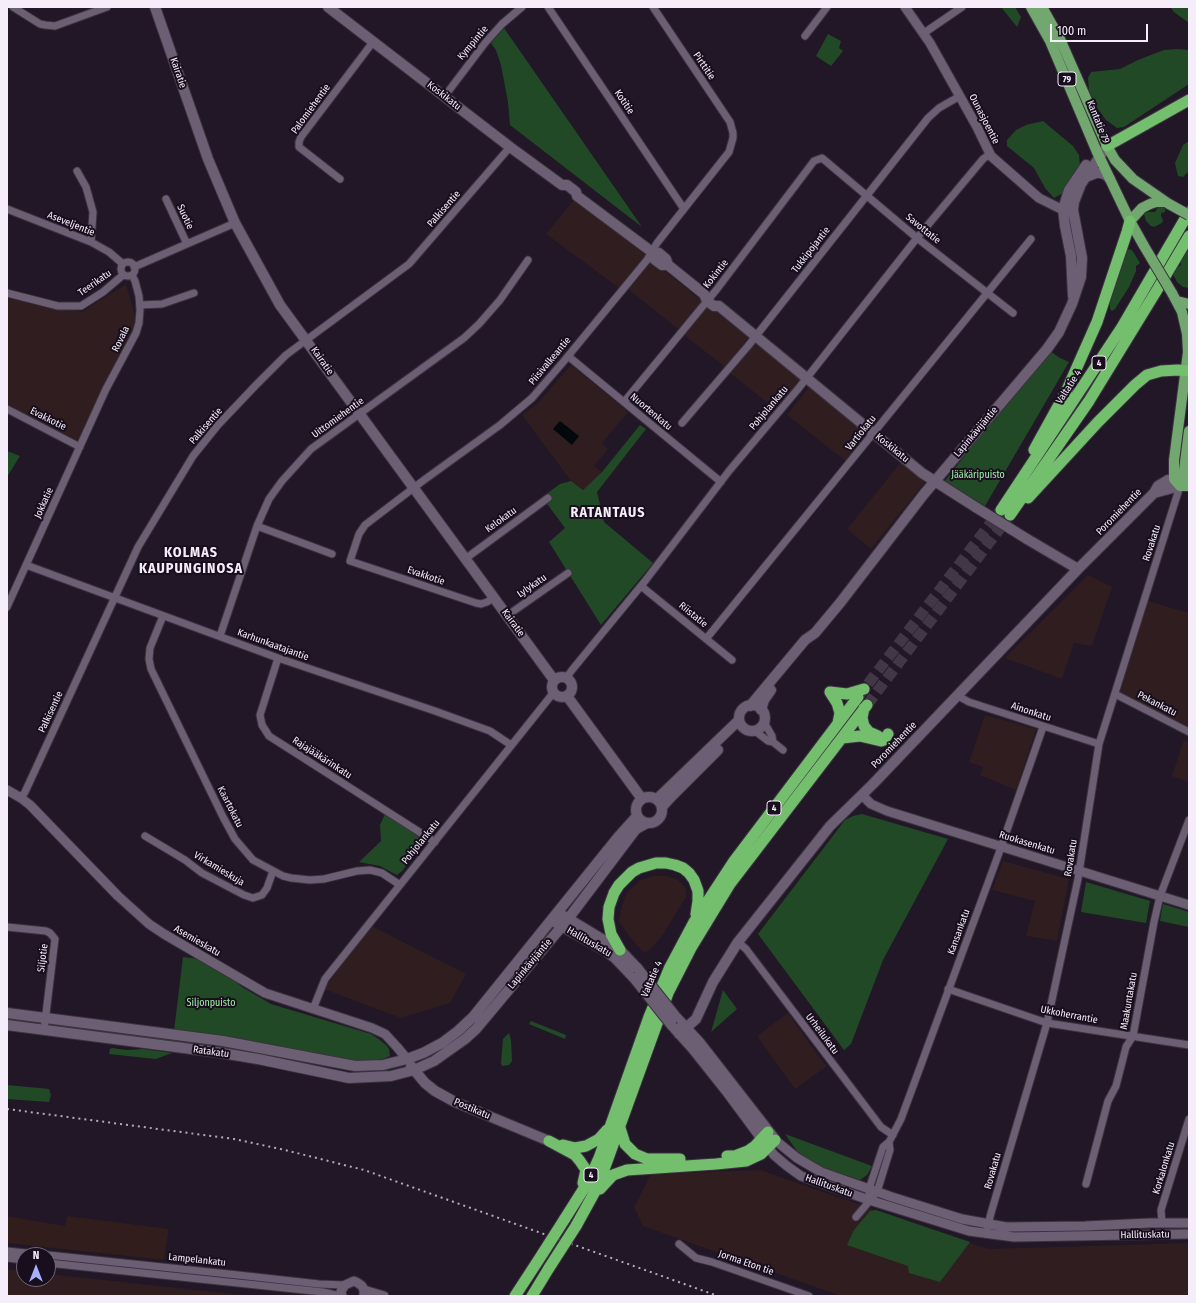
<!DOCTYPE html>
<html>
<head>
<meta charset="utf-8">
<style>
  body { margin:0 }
  #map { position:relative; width:1196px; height:1303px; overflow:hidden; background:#211727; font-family:"Fira Sans Condensed",sans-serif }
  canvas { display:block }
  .frame { position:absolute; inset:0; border:8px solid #f5edf9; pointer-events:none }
  .north { position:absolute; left:16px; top:1247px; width:40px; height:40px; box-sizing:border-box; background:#180e1d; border:1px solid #706775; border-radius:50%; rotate:0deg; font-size:11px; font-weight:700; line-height:16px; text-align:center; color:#f5edf9 }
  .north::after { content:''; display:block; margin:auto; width:14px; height:18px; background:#a8b0fc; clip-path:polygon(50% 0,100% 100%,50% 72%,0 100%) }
  .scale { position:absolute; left:1050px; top:24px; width:98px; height:18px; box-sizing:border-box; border:2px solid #f5edf9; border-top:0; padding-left:5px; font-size:12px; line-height:14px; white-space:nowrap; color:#f5edf9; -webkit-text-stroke:3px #180e1d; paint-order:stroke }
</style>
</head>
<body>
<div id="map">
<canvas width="1196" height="1303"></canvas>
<div class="frame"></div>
<div class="north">N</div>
<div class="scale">100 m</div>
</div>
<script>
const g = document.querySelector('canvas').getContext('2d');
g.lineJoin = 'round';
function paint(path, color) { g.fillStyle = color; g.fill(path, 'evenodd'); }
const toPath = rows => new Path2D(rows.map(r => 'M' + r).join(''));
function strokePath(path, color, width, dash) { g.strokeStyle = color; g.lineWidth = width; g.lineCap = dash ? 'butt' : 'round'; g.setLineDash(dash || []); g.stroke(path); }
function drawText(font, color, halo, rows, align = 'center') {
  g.font = font + ' "Fira Sans Condensed",sans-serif'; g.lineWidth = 4; g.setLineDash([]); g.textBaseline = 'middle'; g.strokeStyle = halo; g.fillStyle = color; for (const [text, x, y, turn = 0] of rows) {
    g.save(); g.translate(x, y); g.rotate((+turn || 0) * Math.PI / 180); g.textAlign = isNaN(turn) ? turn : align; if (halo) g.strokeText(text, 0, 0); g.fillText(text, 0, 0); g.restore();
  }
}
paint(toPath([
  [574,200,647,254,619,288,546,234],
  [651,260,702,301,679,330,628,289],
  [126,284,137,323,110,388,81,442,7,404,7,298,82,312],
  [708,305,748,338,725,367,684,335],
  [754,343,803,381,779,412,730,373],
  [571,365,628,412,602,443,608,449,594,466,602,472,583,490,571,481,522,415,537,404],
  [809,387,870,436,848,463,787,415],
  [901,462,925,482,871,549,847,529],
  [1088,575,1112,587,1092,646,1074,643,1062,679,1005,658],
  [1148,601,1189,613,1189,729,1119,693],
  [985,715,1036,729,1016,790,980,775,983,767,969,762],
  [1184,740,1189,742,1189,782,1172,776],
  [1003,861,1069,879,1057,941,1026,936,1035,901,992,890],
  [653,876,667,876,678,880,686,888,686,897,662,936,649,951,643,952,629,936,619,921,622,905,628,891,641,880],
  [370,925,466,974,450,1003,401,1018,324,989],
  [788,1013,822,1061,827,1066,795,1089,757,1036],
  [760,1170,988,1249,1189,1243,1189,1296,841,1296,643,1226,634,1207,651,1174],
  [7,1269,24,1271,24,1279,48,1279,48,1274,252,1296,7,1296]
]), '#301d1f');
paint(toPath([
  [7,1216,65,1226,67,1216,169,1229,164,1260,7,1243]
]), '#301d1c');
paint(toPath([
  [1001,7,1015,7,1021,17,1017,27],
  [1170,7,1189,7,1189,23,1174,12],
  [504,28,642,227,510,125,508,102,501,65,496,50,491,43],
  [828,34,841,41,839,48,843,51,831,66,816,56],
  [1178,49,1189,50,1189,84,1124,127,1117,128,1106,120,1098,109,1089,91,1088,78,1091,72,1120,69,1138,60,1164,50],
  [1043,121,1073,146,1079,155,1080,167,1063,193,1054,198,1045,188,1034,168,1007,146,1007,140,1016,130,1026,125],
  [1189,141,1189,171,1183,177,1178,176,1175,163,1183,145],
  [1159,206,1163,207,1165,209,1165,212,1161,213,1161,216,1163,220,1162,223,1154,227,1151,226,1146,221,1144,214,1147,212,1155,212],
  [1127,249,1132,250,1140,263,1136,266,1136,271,1129,287,1115,309,1112,311,1110,309,1110,300],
  [1189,249,1189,288,1183,287,1177,282,1173,274,1173,270,1181,265,1180,260,1186,251],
  [1047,349,1060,358,1069,362,985,506,945,481],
  [640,425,646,429,597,492,604,522,653,563,601,625,549,542,565,528,542,497,560,484,571,481,583,490,602,472],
  [7,451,20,456,7,477],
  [385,814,425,841,402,871,397,875,380,866,359,862,381,841,380,825],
  [862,814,948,839,883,960,851,1044,844,1050,758,934,845,820,853,816],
  [1086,882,1150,901,1146,923,1081,912],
  [1163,904,1189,912,1189,927,1160,921],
  [183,957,199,959,229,976,242,987,271,1004,371,1034,380,1040,386,1045,389,1049,390,1056,380,1060,360,1062,235,1038,174,1031],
  [723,990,737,1009,711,1032],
  [531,1021,566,1035,565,1039,529,1024],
  [509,1033,511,1040,512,1061,509,1065,502,1066,501,1063,503,1039],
  [112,1048,127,1050,143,1049,172,1053,156,1059,109,1054,110,1049],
  [7,1085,49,1089,51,1095,49,1102,7,1099],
  [785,1134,872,1166,867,1175,860,1180,815,1165,799,1154],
  [876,1210,970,1242,940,1282,909,1273,908,1266,847,1245,854,1230,870,1211]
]), '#224926');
paint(toPath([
  [560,421,579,436,572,445,553,429]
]), '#01090d');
strokePath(toPath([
  [858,697,999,512],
  [867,705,1010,515]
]), '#413746', 11, [11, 5.5]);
const minor = toPath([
  [13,7,40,24,45,25,55,26,107,7],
  [548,7,684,209],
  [924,33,962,7],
  [805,36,827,7],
  [444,97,485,43,502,24,522,7],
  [77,171,86,187,93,212,91,242],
  [340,179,299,147,299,142,301,137,373,42],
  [166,199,187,244],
  [7,209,91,242,109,252,123,264],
  '121 269a7 7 0 1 1 14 0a7 7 0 1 1-14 0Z',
  [134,267,235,223],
  [7,293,58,306,81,306,103,292,123,275],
  [140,305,162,304,194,293],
  [568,356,721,482],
  [624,402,717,289,814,161,822,158,917,238,1013,313],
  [7,409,80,447],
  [682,423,748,346,928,118,939,108,960,96],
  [257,526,332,554],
  [465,559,548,498],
  [26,565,278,658,435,711,490,731,511,745],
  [641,586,732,660],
  [495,597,487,602,481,604,476,603,350,561,359,534,365,525,424,480,500,425,532,398,564,361,647,260,657,243,729,152,733,138,733,133,730,122,653,7],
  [7,607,106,389,136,333,139,323,140,310,139,296,135,281,132,275],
  [508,615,568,573],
  [163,616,150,648,149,659,151,669,223,817,235,839,253,860,283,876,291,878,310,880,324,879,357,871,370,870,382,873,400,885],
  [220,636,257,526,269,499,282,481,311,449,464,338,479,324,500,300,528,260],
  [706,639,1031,239],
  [278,658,260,715,262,725,269,736,435,842],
  [567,677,572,670,645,581,729,471,798,389,917,238,983,159,990,154],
  [1115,694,1189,732],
  [958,696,969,702,1099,744],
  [764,722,772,736,773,742],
  [755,731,768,741,773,742,783,750],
  [21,798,25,792,138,547,193,456,218,425,256,385,286,355,409,264,510,147],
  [145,836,185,860,202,873,244,895,253,898,262,895,267,888,273,871],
  [7,927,46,931,50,933,55,939,44,1030],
  [738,942,746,949,881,1127,893,1135],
  [948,989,1047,1023,1189,1045],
  [313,1009,325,979,554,692],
  [1086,1184,1108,1101,1116,1086,1126,1047,1133,1036,1154,922,1160,896,1189,820],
  [869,1200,869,1189,883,1147,889,1142,901,1119,999,853,1043,727],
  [856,1217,877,1192,890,1150,889,1142],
  [1162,1223,1161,1210,1189,1119],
  [986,1234,991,1213,1047,1023,1078,879,1099,744,1180,486],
  [679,1244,696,1258,712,1262,809,1296],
  [7,1251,45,1255],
  [48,1255,238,1275,319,1284,345,1285],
  [7,1258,24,1260],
  [48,1263,323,1292,340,1296]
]);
const tertiary = toPath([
  [905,7,930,43,977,127,991,156,1039,198,1059,208,1069,210],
  [7,790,21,798,30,805,118,896,149,924,164,934,265,993,372,1028,385,1034,397,1047,407,1059],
  [862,795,871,804,887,811,1189,905],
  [775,1140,797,1158,821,1172,892,1197,962,1219,1006,1227,1085,1226,1150,1223,1189,1223],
  [765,1143,774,1155,787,1166,801,1176,869,1200,969,1231,1014,1237,1189,1234],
  [364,1290,384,1296],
  [342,1296,341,1291,345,1285,354,1281,358,1283,362,1286,364,1290,364,1296]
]);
const secondary = toPath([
  [155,7,208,159,235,223,280,305,554,680],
  [328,7,510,147,562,185,567,185,571,188,576,192,577,196,652,252,659,253,666,259,668,265,704,294,707,301,714,306,719,306,922,473,977,508],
  [1086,177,1096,173,1101,173,1106,175,1110,179],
  [652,252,654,259,662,265,668,265],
  [1073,296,1071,256,1065,226,1063,209,1069,190,1086,165],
  [1027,539,1078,569],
  '552 687a10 10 0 1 1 20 0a10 10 0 1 1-20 0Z',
  [567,696,642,799],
  '739 718a13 13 0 1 1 26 0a13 13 0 1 1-26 0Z',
  [750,706,805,640,815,633,840,603,924,494,1047,349,1059,332,1072,304,1081,277,1082,258,1073,210,1074,202,1081,184,1107,146],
  [761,710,764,700,771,690],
  '636 810a13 13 0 1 1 26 0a13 13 0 1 1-26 0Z',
  [657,799,739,720],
  [662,807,670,798,718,750],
  [562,915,620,950,638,969],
  [556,923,604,950,615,958,634,978],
  [7,1013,223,1041,355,1066,383,1065,407,1059,423,1053,442,1043,458,1031,473,1017,619,836,637,816],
  [676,1017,700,1043,774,1138],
  [7,1025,222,1053,258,1059,349,1078,391,1076,414,1070,434,1061,465,1039,476,1029,568,919,636,829,647,823],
  [675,1029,693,1049,728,1093,762,1139],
  [679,1034,696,1019,713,982,738,942,830,826,873,784,1078,569,1154,493,1158,486,1168,480,1183,478,1180,486,1154,493],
  [411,1066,425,1083,435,1091,455,1102,549,1141]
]);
const primary = toPath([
  [1031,7,1050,41,1097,152,1130,221,1144,246],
  [1042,7,1060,39,1107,146,1115,160,1133,179,1169,204],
  [1130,221,1142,208,1150,204,1156,202,1165,202],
  [1172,293,1182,312,1187,334,1188,352,1174,460,1174,479,1180,486,1189,486],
  [1177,301,1189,304],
  [1189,431,1183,478,1189,478]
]);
const trunk = toPath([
  [1107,146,1189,100],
  [1034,450,1066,392,1097,322,1127,232,1130,221],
  [1028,498,1098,422,1135,385,1147,375,1161,371,1178,370,1189,371],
  [1001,510,1122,327,1189,212],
  [1010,515,1089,401,1157,290,1189,236],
  [830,692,847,694,864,689],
  [830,692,837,703,840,713,838,723],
  [864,708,862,718,864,726,869,732,878,736],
  [842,738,860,736,881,741,884,740,888,734],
  [620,950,611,934,608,919,609,907,614,893,619,885,632,872,639,868,656,863,666,863,675,865,683,868,689,873,694,880,698,891,698,901,696,914],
  [620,1128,625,1144,635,1154,647,1159,680,1159],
  [549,1141,575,1155,580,1161,586,1170,583,1183],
  [563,1145,575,1148,586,1146,599,1139,607,1130],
  [727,1156,735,1156,748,1151,755,1146,768,1132],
  [600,1189,613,1175,627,1170,716,1164,746,1161,761,1154,775,1140],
  [564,1220,588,1182,599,1158,649,1017,670,967,694,922,734,861,858,697],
  [576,1226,598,1186,668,993,691,948,730,884,867,705],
  [515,1296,543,1253],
  [532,1296,549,1268]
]);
strokePath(minor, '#3a323f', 9);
strokePath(tertiary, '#3a323f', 11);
strokePath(secondary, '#3a323f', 12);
strokePath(primary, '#3a323f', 12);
strokePath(trunk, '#3a323f', 13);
strokePath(minor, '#6c5f73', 7);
strokePath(tertiary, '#6c5f73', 9);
strokePath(secondary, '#6c5f73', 10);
strokePath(primary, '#72a76f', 10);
strokePath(trunk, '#74bf6e', 11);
strokePath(toPath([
  [7,1109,234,1139,285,1150,364,1170,718,1296]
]), '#b6adba', 2, [2, 4]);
const secondaryBridge = toPath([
  [977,508,1027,539],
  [638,969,676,1017],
  [634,978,673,1027]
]);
const primaryBridge = toPath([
  [1169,204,1189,215],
  [1144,246,1172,293]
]);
const trunkBridge = toPath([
  [543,1253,564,1220],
  [549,1268,576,1226]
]);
strokePath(secondaryBridge, '#3a323f', 12, []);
strokePath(primaryBridge, '#3a323f', 12, []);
strokePath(trunkBridge, '#3a323f', 13, []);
strokePath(secondaryBridge, '#6c5f73', 10);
strokePath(primaryBridge, '#72a76f', 10);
strokePath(trunkBridge, '#74bf6e', 11);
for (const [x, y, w] of [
  [1067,79,18],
  [1099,363,14],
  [774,808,14],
  [591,1175,14]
]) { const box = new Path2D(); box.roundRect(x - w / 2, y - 7, w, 14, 3); g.fillStyle = '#180e1d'; g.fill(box); strokePath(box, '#f5edf9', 1); }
drawText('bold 9px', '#f5edf9', null, [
  ["79",1067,79],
  ["4",1099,363],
  ["4",774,808],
  ["4",591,1175]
]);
drawText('10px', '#f5edf9', '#180e1d', [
  ["Kympintie",473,43,-50],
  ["Pirttitie",704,66,56],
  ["Kairatie",178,73,71],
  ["Koskikatu",444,96,38],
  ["Kotitie",624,102,56],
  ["Palomiehentie",311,109,-54],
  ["Ounasjoentie",984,119,63],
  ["Kantatie 79",1098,122,68],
  ["Palkisentie",444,209,-49],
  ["Suotie",185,217,65],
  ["Aseveljentie",71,224,22],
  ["Savottatie",923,229,39],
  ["Tukkipojantie",811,250,-52],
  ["Kokintie",716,274,-52],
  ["Teerikatu",95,283,-35],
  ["Rovala",121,339,-64],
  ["Kairatie",322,361,55],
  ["Piisivalkeantie",550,361,-50],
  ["Valtatie 4",1069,387,-57],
  ["Pohjolankatu",769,408,-50],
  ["Nuortenkatu",651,412,40],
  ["Uittomiehentie",338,418,-36],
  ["Evakkotie",48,419,27],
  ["Palkisentie",206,426,-49],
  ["Lapinkävijäntie",976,432,-50],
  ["Vartiokatu",861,433,-51],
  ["Koskikatu",892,448,39],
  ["Jokkatie",44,503,-66],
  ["Poromiehentie",1119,512,-46],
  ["Kelokatu",501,520,-36],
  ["Rovakatu",1152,543,-72],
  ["Evakkotie",426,576,19],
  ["Lylykatu",532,586,-35],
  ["Riistatie",693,615,39],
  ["Kairatie",513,623,54],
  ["Karhunkaatajantie",273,645,20],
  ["Pekankatu",1157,704,27],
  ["Palkisentie",51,712,-65],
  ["Ainonkatu",1031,712,18],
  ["Poromiehentie",894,745,-46],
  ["Rajajääkärinkatu",322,758,33],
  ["Kaartokatu",230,807,63],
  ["Pohjolankatu",421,842,-51],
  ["Ruokasenkatu",1027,843,17],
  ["Rovakatu",1071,858,-81],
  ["Virkamieskuja",219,869,31],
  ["Kansankatu",959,932,-70],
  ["Asemieskatu",197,941,30],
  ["Hallituskatu",589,942,30],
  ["Siljotie",43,958,-83],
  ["Lapinkävijäntie",530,964,-50],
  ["Valtatie 4",652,979,-67],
  ["Maakuntakatu",1129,1001,-80],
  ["Ukkoherrantie",1069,1015,11],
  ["Urheilukatu",822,1034,53],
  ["Ratakatu",211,1052,8],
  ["Postikatu",472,1109,23],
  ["Korkalonkatu",1164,1168,-73],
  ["Rovakatu",993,1171,-74],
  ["Hallituskatu",829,1186,20],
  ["Hallituskatu",1145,1235,-1],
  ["Lampelankatu",197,1260,6],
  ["Jorma Eton tie",746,1263,19]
]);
drawText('10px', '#9ef1a4', '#180e1d', [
  ["Jääkäripuisto",978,475],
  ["Siljonpuisto",211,1003]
]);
g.letterSpacing = '1px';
drawText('bold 14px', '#f5edf9', '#180e1d', [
  ["RATANTAUS",608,513],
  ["KOLMAS",191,553],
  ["KAUPUNGINOSA",191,569]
]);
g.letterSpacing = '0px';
</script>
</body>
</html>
